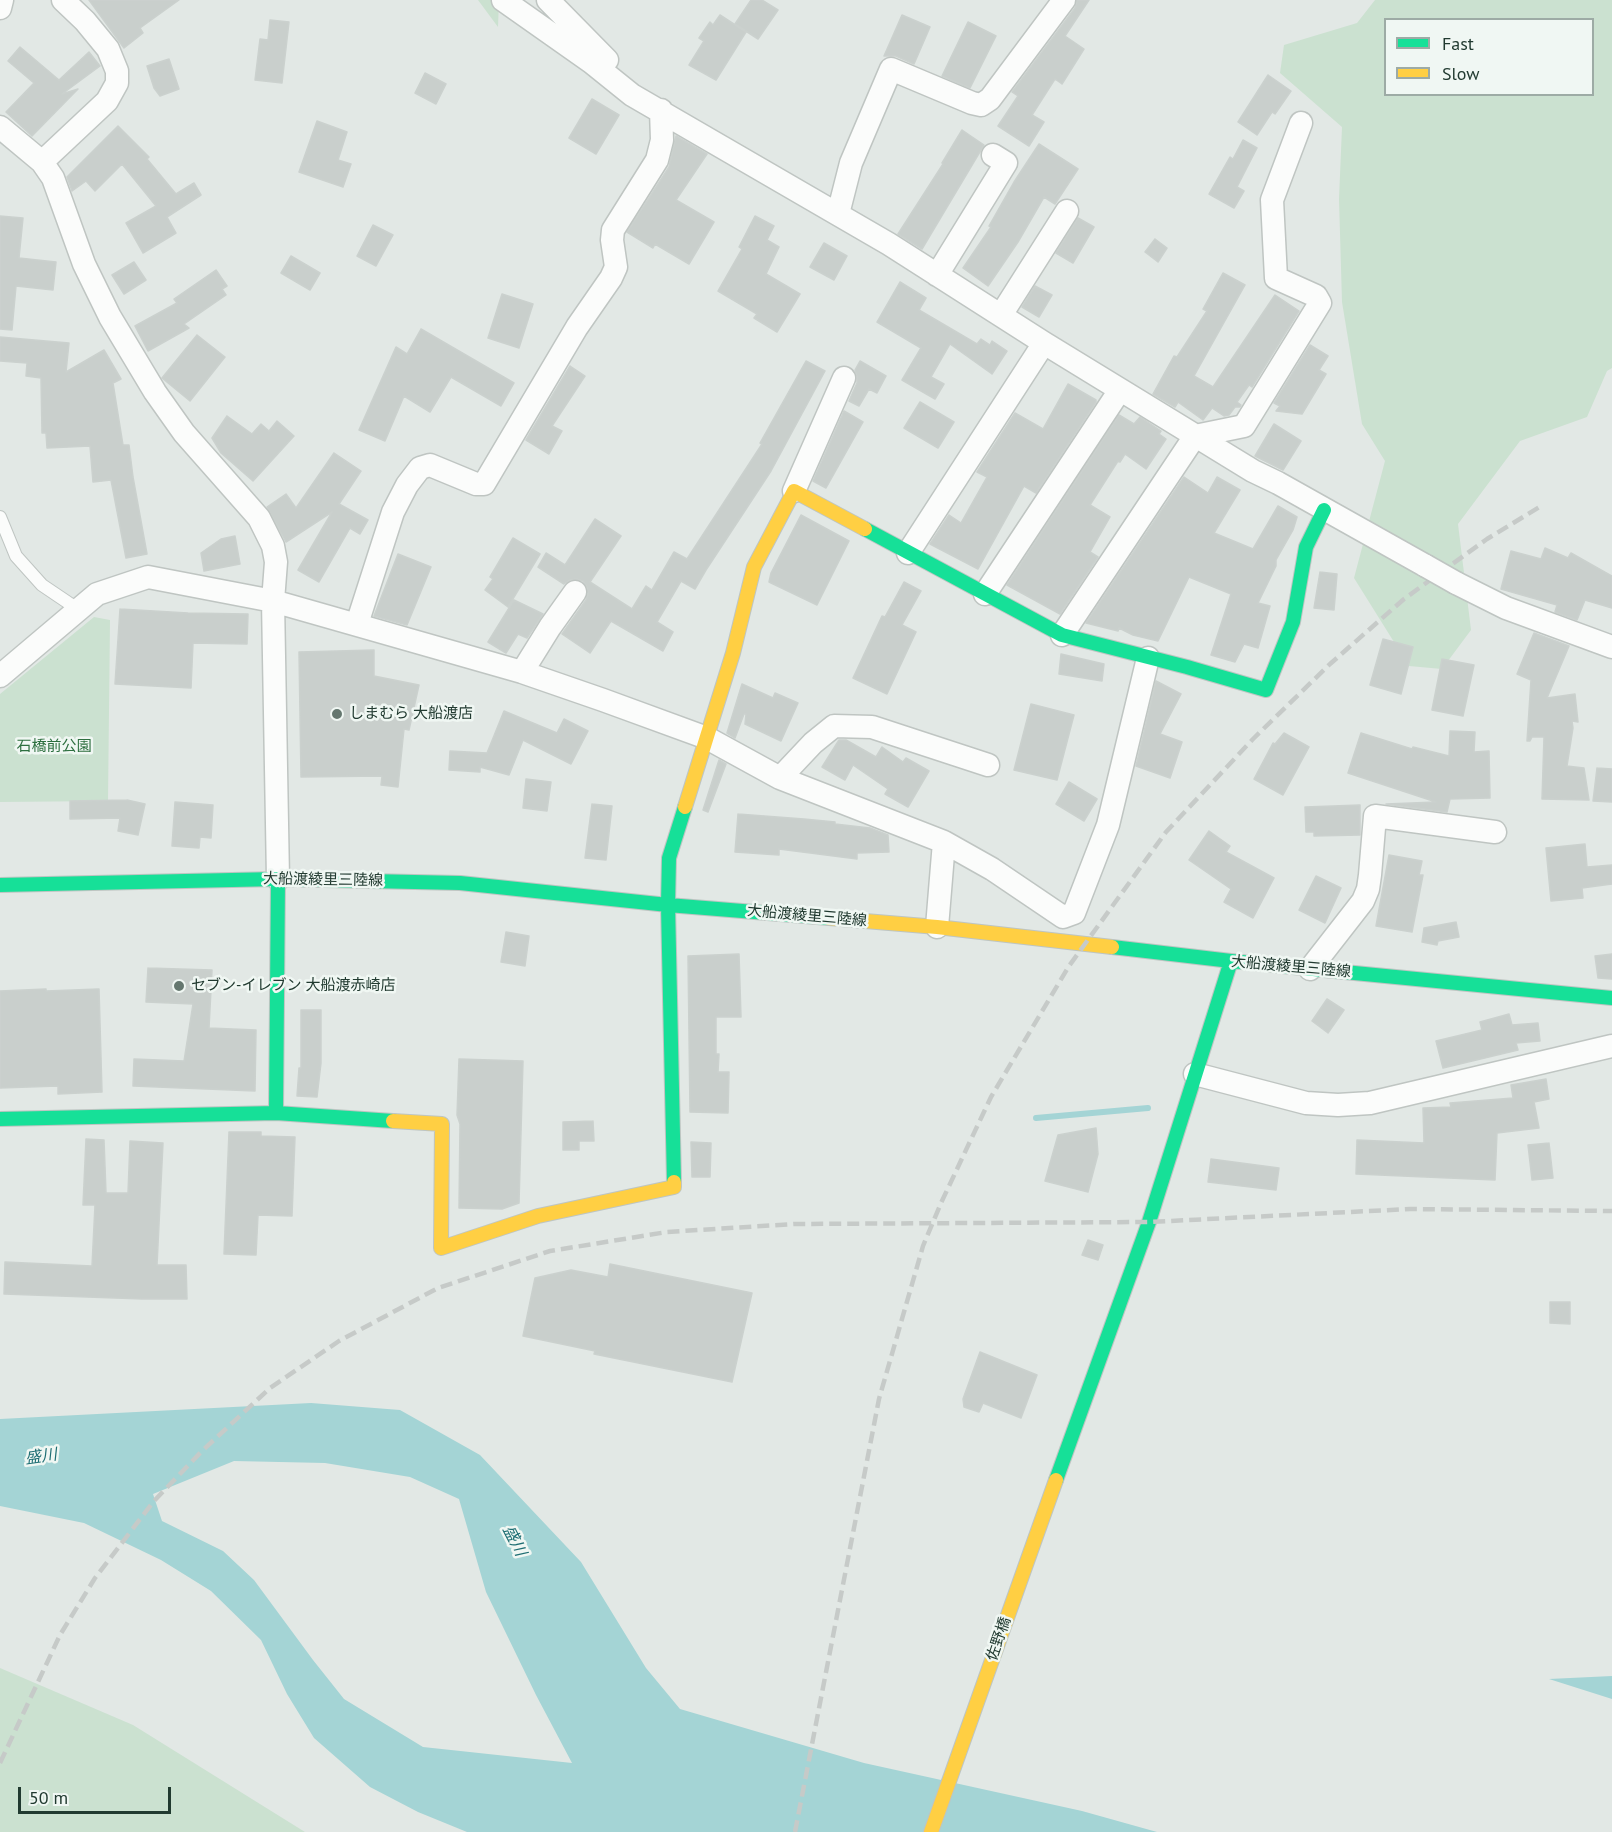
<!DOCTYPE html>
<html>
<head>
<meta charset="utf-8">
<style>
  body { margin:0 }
  #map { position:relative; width:1612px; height:1832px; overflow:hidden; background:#e2e8e5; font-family:"PT Sans",sans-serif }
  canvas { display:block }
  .legend { position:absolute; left:1384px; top:18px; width:210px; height:78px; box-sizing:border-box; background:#f0f7f3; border:2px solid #9daba5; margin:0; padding:8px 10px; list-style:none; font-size:18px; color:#213a30 }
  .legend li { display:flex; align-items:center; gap:12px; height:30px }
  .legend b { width:30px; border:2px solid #9daba5 }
  .scale { position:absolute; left:18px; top:1787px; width:153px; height:27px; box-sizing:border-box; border:3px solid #213a30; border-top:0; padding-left:8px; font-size:18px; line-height:21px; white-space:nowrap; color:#213a30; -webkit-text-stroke:4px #f0f7f3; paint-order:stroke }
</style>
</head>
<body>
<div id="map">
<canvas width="1612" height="1832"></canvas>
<ul class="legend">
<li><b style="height:8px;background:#16e098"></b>Fast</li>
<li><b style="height:8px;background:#ffcf43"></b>Slow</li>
</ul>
<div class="scale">50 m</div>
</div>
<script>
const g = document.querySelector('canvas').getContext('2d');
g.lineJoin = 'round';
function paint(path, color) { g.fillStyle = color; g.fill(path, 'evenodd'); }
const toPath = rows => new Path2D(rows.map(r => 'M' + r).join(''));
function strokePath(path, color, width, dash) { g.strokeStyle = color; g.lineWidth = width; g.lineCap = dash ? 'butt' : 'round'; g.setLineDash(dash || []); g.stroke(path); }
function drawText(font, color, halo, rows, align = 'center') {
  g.font = font + ' "PT Sans","Noto Sans JP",sans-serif'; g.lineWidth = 5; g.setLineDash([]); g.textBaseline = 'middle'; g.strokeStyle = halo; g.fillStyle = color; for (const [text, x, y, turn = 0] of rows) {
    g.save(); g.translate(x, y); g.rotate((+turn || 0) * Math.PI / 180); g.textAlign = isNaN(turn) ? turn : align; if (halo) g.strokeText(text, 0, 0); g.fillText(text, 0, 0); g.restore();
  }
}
paint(toPath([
  [478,0,499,0,498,27],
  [1375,0,1612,0,1612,368,1607,371,1587,417,1520,441,1458,524,1471,630,1442,669,1409,666,1354,578,1385,461,1362,424,1342,302,1339,199,1342,127,1280,73,1284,45,1357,23],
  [1386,20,1592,20,1592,94,1386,94],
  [94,617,110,620,108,801,0,802,0,694],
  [0,1668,133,1725,305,1832,0,1832]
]), '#cbe1d0');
paint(toPath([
  [311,1403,400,1410,480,1455,581,1562,646,1668,680,1709,864,1763,1082,1811,1157,1832,467,1832,418,1812,370,1787,314,1738,287,1694,261,1640,211,1591,161,1560,84,1523,0,1506,0,1419],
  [234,1461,325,1463,410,1477,459,1499,486,1592,536,1695,572,1763,423,1747,344,1699,313,1660,254,1580,223,1551,162,1521,153,1494],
  [1612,1676,1612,1699,1549,1679]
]), '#a4d4d5');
strokePath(toPath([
  [1036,1118,1148,1108]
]), '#a4d4d5', 6);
const building = toPath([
  [89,0,179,0,140,28,143,33,124,48,89,0],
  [751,0,762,0,778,10,758,39,735,24,751,0],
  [1077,0,1089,0,1065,36,1084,49,1062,84,1055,79,1032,115,1044,122,1029,146,998,126,1018,96,1012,92,1075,8,1077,0],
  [720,15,746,32,716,80,689,65,704,41,699,38,710,22,713,25,720,15],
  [902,15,930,27,914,64,896,56,884,56,902,15],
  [270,20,289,22,282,83,255,80,260,39,268,40,270,20],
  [968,22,996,36,970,88,942,76,968,22],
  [20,47,59,80,89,52,100,66,62,94,78,89,32,136,6,112,34,83,8,61,20,47],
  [169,59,179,89,160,96,154,88,147,66,169,59],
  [425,73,446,84,436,104,415,93,425,73],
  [1268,75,1291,91,1275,114,1272,112,1257,135,1238,122,1268,75],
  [592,99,619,115,596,154,569,138,592,99],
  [317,121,347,132,338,160,351,164,343,187,299,172,317,121],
  [118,126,149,157,147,159,176,194,194,183,201,195,167,217,176,233,143,253,126,223,156,206,122,164,95,191,86,181,72,191,67,177,118,126],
  [962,130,984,145,922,249,898,234,943,164,942,163,962,130],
  [676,136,707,154,676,200,714,222,689,264,655,244,653,248,627,232,669,167,676,136],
  [1243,140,1257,148,1237,187,1244,191,1234,208,1209,194,1230,157,1233,159,1243,140],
  [1039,144,1078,169,1055,204,1044,197,1018,242,988,286,963,268,991,227,989,226,1014,182,1039,144],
  [0,216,23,218,19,258,56,262,53,290,16,286,12,330,0,329,0,216],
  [755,216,774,226,767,240,779,247,766,274,800,294,777,332,754,318,757,314,718,291,742,249,739,247,755,216],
  [1078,218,1094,227,1073,263,1056,253,1078,218],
  [373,225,393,235,376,266,357,256,373,225],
  [1155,239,1167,248,1158,262,1145,252,1155,239],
  [824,243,847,256,834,280,810,267,824,243],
  [291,256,320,273,310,290,281,273,291,256],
  [134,262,146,280,124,294,112,275,134,262],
  [216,270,227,286,222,289,226,295,184,324,189,328,148,351,135,326,177,303,174,299,216,270],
  [1223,273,1245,285,1194,376,1213,387,1275,295,1299,311,1252,387,1249,385,1237,402,1241,405,1240,407,1235,407,1229,415,1224,416,1212,408,1203,420,1178,402,1175,407,1153,394,1174,356,1177,357,1207,311,1203,309,1223,273],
  [900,282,926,298,919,310,977,344,981,339,990,345,992,341,1007,351,992,374,950,344,931,377,944,384,935,399,902,380,921,348,877,322,900,282],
  [1035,286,1052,295,1039,317,1022,307,1035,286],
  [502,294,533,304,519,348,488,338,502,294],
  [421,329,514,383,501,406,451,377,430,412,404,396,385,441,359,430,396,347,407,354,421,329],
  [197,335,225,357,190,401,162,378,197,335],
  [0,337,69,343,66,372,104,350,121,379,113,383,123,445,129,445,133,477,147,554,126,558,111,480,93,482,90,446,47,448,46,433,42,433,41,378,26,376,27,363,0,361,0,337],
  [1310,345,1328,356,1319,370,1326,374,1302,414,1276,411,1280,406,1274,403,1310,345],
  [806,361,825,371,771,471,706,570,695,589,681,581,657,622,673,632,663,651,611,621,590,653,562,634,586,600,588,594,587,587,583,581,577,579,570,580,564,584,538,567,546,553,565,565,595,519,621,536,590,582,632,609,646,586,652,590,674,552,687,559,762,444,760,443,806,361],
  [860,361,886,376,877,393,869,389,859,406,849,401,857,383,857,376,855,370,860,361],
  [570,366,585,376,552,426,562,431,549,454,526,440,570,366],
  [1068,384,1096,400,1096,402,1036,493,1024,486,978,569,930,544,949,515,961,523,987,477,977,472,1015,413,1043,429,1068,384],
  [920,402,954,422,938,448,904,428,920,402],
  [844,411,863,422,826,488,813,481,844,411],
  [1119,415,1134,424,1140,417,1161,431,1159,434,1166,439,1146,469,1125,454,1120,462,1118,461,1090,505,1110,517,1090,552,1098,557,1060,614,1007,585,1119,415],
  [227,416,252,434,261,424,269,431,277,421,294,436,253,481,221,453,212,438,227,416],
  [1274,424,1301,441,1283,470,1255,456,1274,424],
  [334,453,361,471,339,504,368,520,360,534,350,528,319,582,298,570,332,512,286,542,267,507,286,494,296,508,334,453],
  [1184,477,1208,493,1217,477,1240,490,1214,533,1253,549,1278,506,1297,517,1293,530,1276,560,1276,566,1258,603,1270,606,1258,648,1244,644,1235,662,1211,655,1231,594,1189,577,1158,641,1133,635,1119,628,1118,631,1086,623,1184,477],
  [801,515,849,541,817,605,769,582,771,573,801,515],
  [235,536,240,564,204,571,201,553,221,539,235,536],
  [513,538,540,554,508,607,485,590,493,579,490,577,513,538],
  [1545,548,1568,558,1571,553,1612,576,1612,608,1585,600,1577,620,1555,612,1557,605,1501,589,1511,551,1541,559,1545,548],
  [398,554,431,567,407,625,374,616,398,554],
  [1320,572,1337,574,1334,610,1314,608,1320,572],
  [904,582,921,591,902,625,916,632,887,694,853,678,882,616,885,617,904,582],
  [514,600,543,614,527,638,518,634,506,653,488,642,514,600],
  [120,609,188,613,248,614,247,644,193,643,191,688,115,684,120,609],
  [1534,633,1569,646,1547,698,1575,694,1578,722,1572,721,1573,728,1567,766,1584,768,1589,800,1542,799,1544,737,1532,737,1530,741,1527,741,1531,680,1517,674,1534,633],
  [1383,639,1413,647,1401,694,1370,685,1383,639],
  [374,650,374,676,419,685,409,730,404,729,398,787,381,785,382,776,301,777,299,652,374,650],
  [1061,654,1104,664,1102,681,1059,674,1061,654],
  [1442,659,1474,665,1463,716,1432,710,1442,659],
  [1156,681,1181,694,1160,734,1182,742,1170,778,1136,766,1156,681],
  [742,684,773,698,775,693,798,703,781,741,745,724,746,714,744,714,735,738,727,733,742,684],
  [1031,704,1074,715,1057,780,1014,770,1031,704],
  [504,711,557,733,564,719,588,731,571,764,523,740,509,775,480,767,480,772,449,770,450,751,487,753,504,711],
  [1450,731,1475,732,1474,752,1489,751,1490,798,1450,799,1447,812,1386,804,1436,802,1348,773,1361,733,1412,749,1413,747,1449,756,1450,731],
  [1284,733,1309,747,1283,795,1254,779,1273,743,1275,744,1284,733],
  [839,740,846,740,876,757,882,747,903,762,906,758,929,771,908,807,885,794,888,789,853,765,845,780,822,767,839,740],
  [719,760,726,764,708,812,703,810,719,760],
  [1597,768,1612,769,1612,802,1593,801,1597,768],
  [526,779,551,782,547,811,523,808,526,779],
  [1069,782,1097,799,1084,821,1056,804,1069,782],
  [127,800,145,804,138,835,118,831,120,818,70,819,70,801,127,800],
  [175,802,213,805,211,838,200,837,199,848,172,846,175,802],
  [592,804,612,806,606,860,585,858,592,804],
  [1360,805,1360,835,1314,836,1314,832,1306,832,1305,807,1360,805],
  [738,814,804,819,835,822,835,824,870,828,888,835,889,852,857,853,857,859,779,849,779,855,735,852,738,814],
  [1209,831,1230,846,1226,852,1274,878,1253,918,1224,902,1231,889,1189,860,1209,831],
  [1585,844,1587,867,1612,865,1612,884,1582,888,1583,898,1551,901,1546,848,1585,844],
  [1389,855,1422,861,1419,875,1423,875,1412,932,1376,926,1389,855],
  [1316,876,1341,888,1325,923,1299,910,1316,876],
  [1456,922,1459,937,1438,941,1437,945,1422,942,1424,928,1456,922],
  [506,932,529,936,525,966,501,962,506,932],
  [739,954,741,1017,716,1017,716,1054,719,1054,718,1072,729,1072,728,1113,690,1112,688,956,739,954],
  [1612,954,1612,979,1598,978,1595,956,1612,954],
  [148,968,212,970,209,1028,256,1030,255,1091,133,1086,134,1059,184,1061,193,1004,146,1002,148,968],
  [46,989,46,991,99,989,102,1092,58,1094,58,1086,0,1088,0,991,46,989],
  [1327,999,1344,1010,1328,1033,1312,1021,1327,999],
  [301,1010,321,1010,321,1063,317,1097,297,1096,299,1068,301,1068,301,1010],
  [1509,1014,1512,1025,1538,1023,1540,1041,1516,1043,1518,1050,1443,1068,1436,1041,1482,1030,1480,1022,1509,1014],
  [459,1059,523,1061,519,1203,502,1209,459,1208,460,1124,457,1115,459,1059],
  [1546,1079,1549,1099,1534,1102,1539,1128,1497,1133,1495,1180,1356,1174,1357,1140,1424,1143,1423,1108,1451,1107,1450,1103,1513,1098,1511,1085,1546,1079],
  [593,1121,594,1141,579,1141,579,1150,563,1150,563,1122,593,1121],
  [1096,1128,1098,1154,1088,1192,1045,1181,1058,1135,1096,1128],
  [229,1132,261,1132,261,1136,295,1137,292,1216,258,1215,256,1255,224,1254,229,1132],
  [86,1139,104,1140,106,1193,128,1193,130,1141,163,1143,157,1265,186,1265,187,1299,143,1299,4,1294,5,1262,92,1266,95,1205,83,1205,86,1139],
  [691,1142,711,1143,710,1177,692,1177,691,1142],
  [1549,1143,1553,1178,1532,1180,1528,1145,1549,1143],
  [1211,1159,1279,1168,1276,1190,1208,1182,1211,1159],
  [1088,1240,1103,1245,1098,1260,1082,1255,1088,1240],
  [610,1264,752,1293,732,1382,594,1354,595,1351,523,1336,535,1278,571,1270,608,1277,610,1264],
  [1550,1302,1570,1302,1570,1324,1550,1323,1550,1302],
  [980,1352,1037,1375,1021,1418,983,1403,979,1412,964,1407,963,1399,980,1352]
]);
paint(building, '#c9cfcc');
strokePath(building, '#cbd1ce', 1.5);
const lane = toPath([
  [0,517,16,556,42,585,79,610]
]);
const street = toPath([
  [503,0,591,62,632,95,889,244,1044,343,1253,471,1278,483,1426,566],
  [548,0,607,60],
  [0,8,2,0],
  [0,127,42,162,53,178,84,264,110,317,155,392,184,433,259,518,273,546,276,562,273,601,278,879],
  [42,162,107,101,117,83,117,71,108,49,85,21,63,0],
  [838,214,851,163,891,69,972,103,981,105,990,99,1064,0],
  [937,275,1006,163,993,155],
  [1001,315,1067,211],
  [794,491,844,378],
  [908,553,1044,343],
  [1456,583,1506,608,1612,647],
  [985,594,1120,390],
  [357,624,393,512,407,485,420,468,430,465,476,484,484,484,577,327,611,278,616,267,612,240,613,230,657,160,662,140,661,110],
  [1062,635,1195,436,1244,426,1320,303,1316,296,1276,278,1272,200,1301,123],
  [522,672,550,627,575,592],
  [0,676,97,594,148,577,273,601,522,672,603,700,707,738,780,778,944,842,937,927],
  [780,778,813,743,834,726,872,727,988,765],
  [944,842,992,869,1063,917,1074,913,1108,825,1148,658],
  [1310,969,1363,901,1368,889,1370,875,1375,816,1495,832],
  [1195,1074,1306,1103,1338,1105,1370,1103,1612,1046]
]);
const fast = toPath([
  [865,529,1062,635,1187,667,1266,690,1293,622,1306,547,1324,510],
  [0,885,278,879,460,883,668,905,829,918],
  [1112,947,1231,961,1612,998],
  [276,1113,278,879],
  [0,1119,276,1113,393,1121],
  [674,1182,668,905,669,858,685,807],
  [1056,1480,1149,1222,1231,961]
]);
const slow = toPath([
  [685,807,733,653,754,567,794,491,865,529],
  [829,918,937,927,1112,947],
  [393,1121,442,1124,441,1248,538,1216,674,1187,674,1182],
  [931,1832,1056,1480]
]);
strokePath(lane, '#bfc5c2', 14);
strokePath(street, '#bfc5c2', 25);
strokePath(fast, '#bec5c2', 16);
strokePath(slow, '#bec5c2', 16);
strokePath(lane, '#fbfcfb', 12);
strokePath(street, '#fbfcfb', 22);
strokePath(fast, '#16e098', 14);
strokePath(slow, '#ffcf43', 14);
strokePath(toPath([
  [0,1763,60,1635,95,1578,154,1501,202,1451,270,1388,339,1341,438,1288,550,1251,667,1232,795,1224,1149,1222,1410,1209,1612,1211],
  [795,1832,879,1399,923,1246,941,1203,991,1097,1069,966,1166,832,1253,739,1330,664,1404,599,1487,539,1541,506]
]), '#c6cac8', 4.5, [12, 6]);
const streetBridge = toPath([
  [1426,566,1456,583]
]);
strokePath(streetBridge, '#bfc5c2', 25, []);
strokePath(streetBridge, '#fbfcfb', 22);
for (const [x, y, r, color] of [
  [337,714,6,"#65776f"],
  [179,986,6,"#65776f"]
]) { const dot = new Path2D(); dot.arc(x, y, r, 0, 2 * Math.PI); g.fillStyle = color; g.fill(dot); strokePath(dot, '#f0f7f3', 2); }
drawText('15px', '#213a30', '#f0f7f3', [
  ["しまむら 大船渡店",349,714],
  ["セブン-イレブン 大船渡赤崎店",191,986]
], 'left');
drawText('15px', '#2d6f3f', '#f0f7f3', [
  ["石橋前公園",54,747]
]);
drawText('15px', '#213a30', '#f0f7f3', [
  ["大船渡綾里三陸線",323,880,1],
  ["大船渡綾里三陸線",807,916,5],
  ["大船渡綾里三陸線",1291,967,5],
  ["佐野橋",999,1639,-71]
]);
drawText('italic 16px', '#1e6e73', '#f0f7f3', [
  ["盛川",41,1457,-8],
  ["盛川",514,1541,63]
]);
</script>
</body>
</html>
